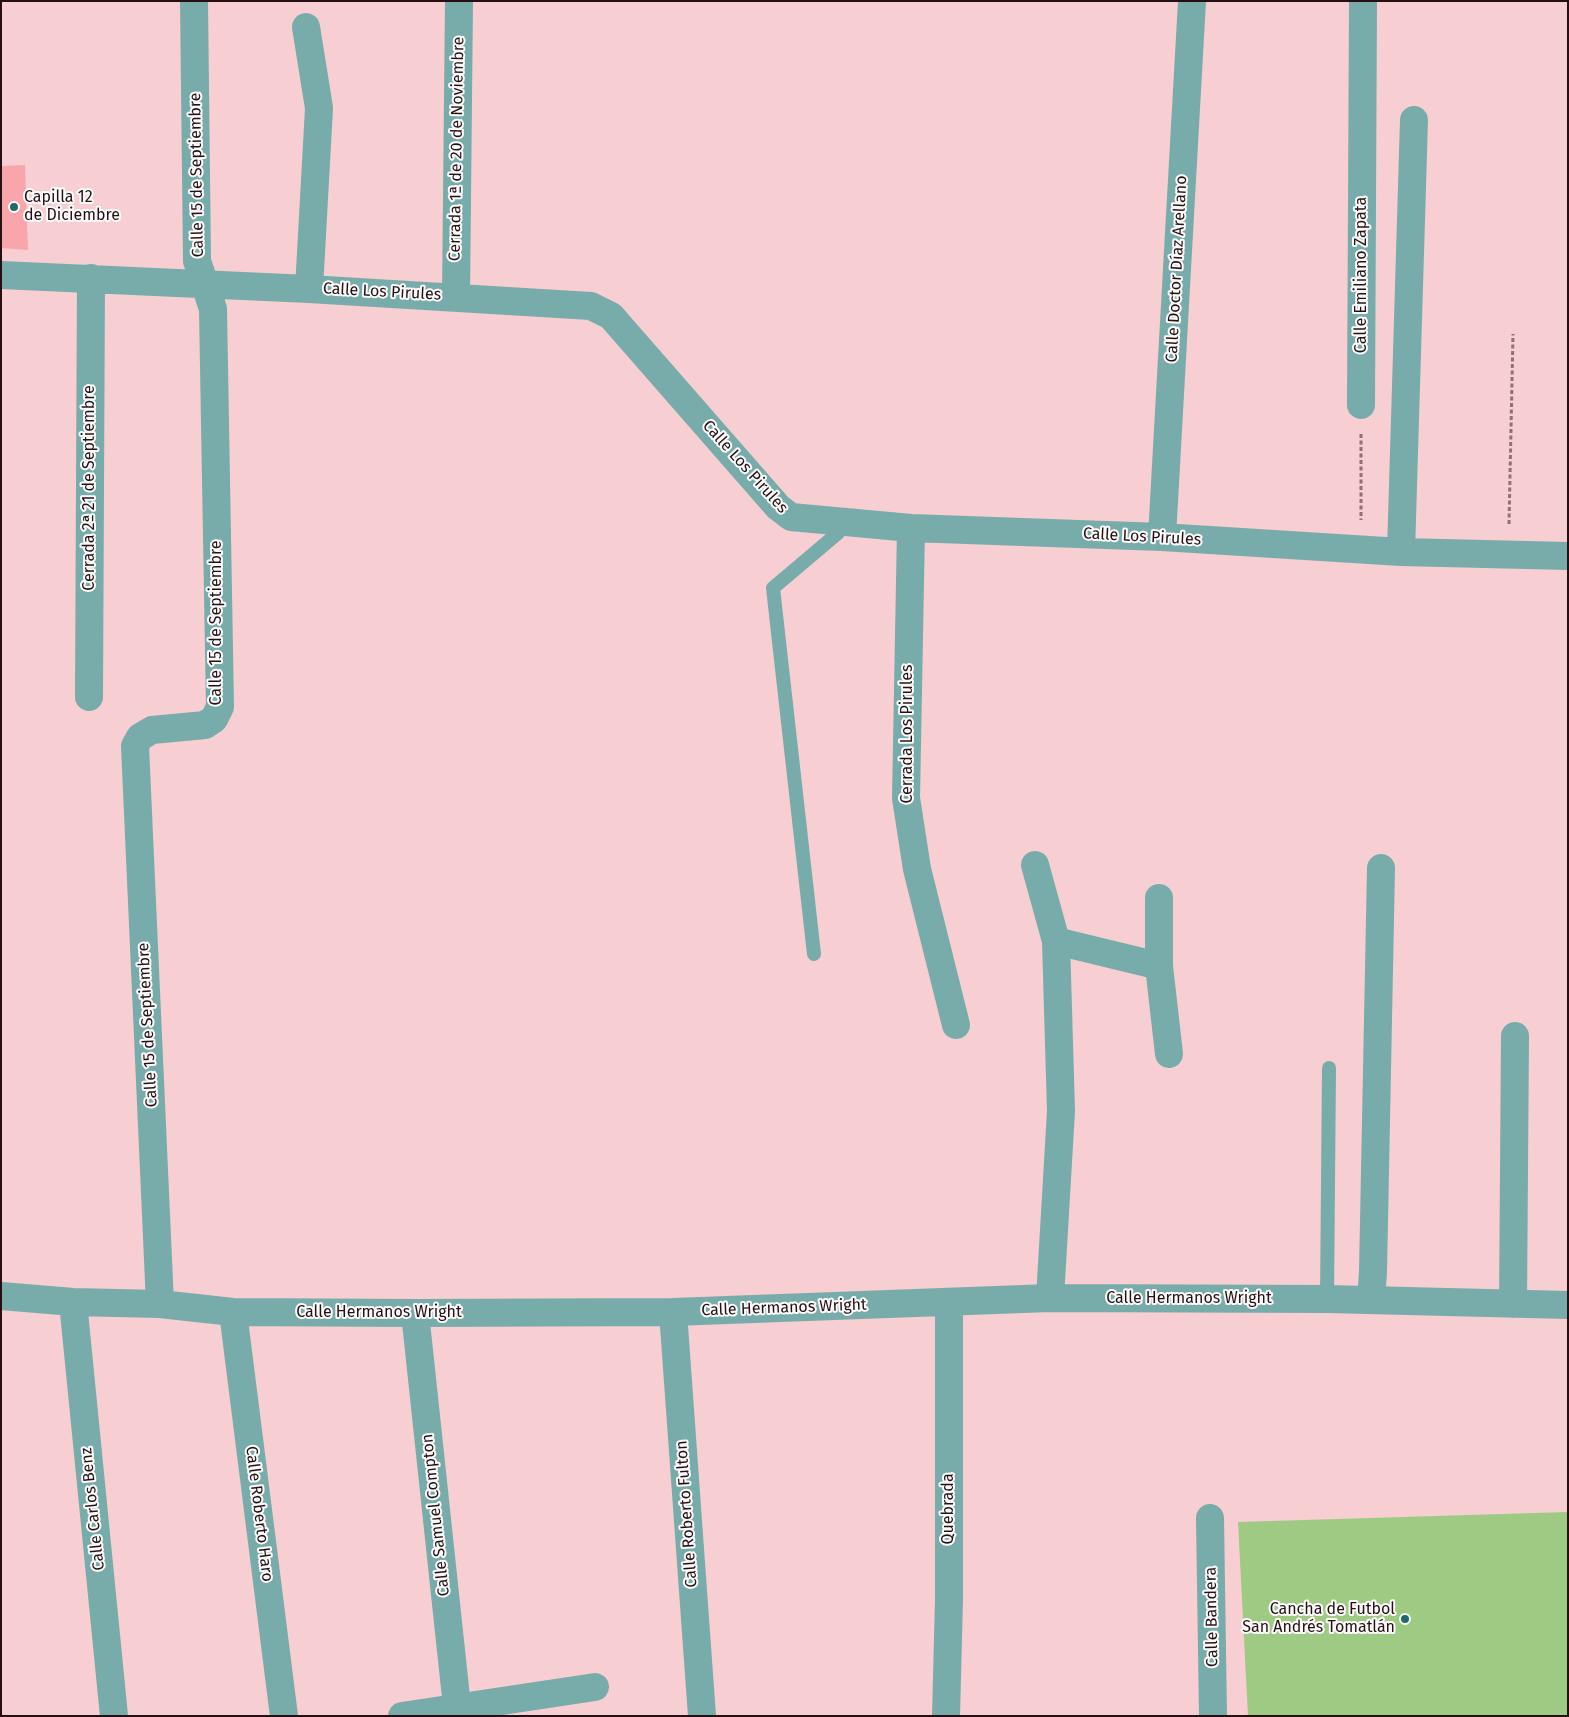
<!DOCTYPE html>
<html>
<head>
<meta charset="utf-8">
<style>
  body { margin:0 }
  #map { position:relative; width:1569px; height:1717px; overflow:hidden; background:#f7ced1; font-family:"Fira Sans",sans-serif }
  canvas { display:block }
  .frame { position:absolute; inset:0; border:2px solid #260f12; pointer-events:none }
</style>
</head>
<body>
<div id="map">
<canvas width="1569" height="1717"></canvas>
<div class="frame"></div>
</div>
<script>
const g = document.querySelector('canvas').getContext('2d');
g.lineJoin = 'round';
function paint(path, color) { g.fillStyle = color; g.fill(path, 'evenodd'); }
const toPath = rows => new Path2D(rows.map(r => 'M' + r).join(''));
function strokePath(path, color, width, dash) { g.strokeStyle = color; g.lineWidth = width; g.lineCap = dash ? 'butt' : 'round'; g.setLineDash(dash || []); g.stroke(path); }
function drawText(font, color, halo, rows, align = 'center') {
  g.font = font + ' "Fira Sans",sans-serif'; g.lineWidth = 4; g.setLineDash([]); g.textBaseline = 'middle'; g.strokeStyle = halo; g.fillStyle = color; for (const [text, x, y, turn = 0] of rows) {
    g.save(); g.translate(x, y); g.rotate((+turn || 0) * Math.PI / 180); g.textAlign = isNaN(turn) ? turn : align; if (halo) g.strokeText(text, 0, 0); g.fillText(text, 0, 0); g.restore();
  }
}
paint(toPath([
  [1568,1512,1568,1716,1248,1716,1238,1522]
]), '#9fca84');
paint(toPath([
  [25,165,28,250,1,248,1,166]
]), '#f8a5ac');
strokePath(toPath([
  [1361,434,1361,520],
  [1509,524,1513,334]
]), '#927174', 3, [4, 2.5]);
strokePath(toPath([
  [814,954,773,588,838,533,846,522],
  [1327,1299,1329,1068]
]), '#77acaa', 14);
strokePath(toPath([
  [306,27,319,108,309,289],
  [1,275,309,289,591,306,611,316,778,507,791,517,911,528,1162,537,1401,552,1568,556],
  [456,296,459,1],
  [1361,405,1363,1],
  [911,528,906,798,917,869,956,1025],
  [1162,537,1192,1],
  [1401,552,1414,120],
  [89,697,91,278],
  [1035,865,1056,941,1061,1111,1050,1298],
  [1159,898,1159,966,1169,1054],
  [1056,941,1159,966],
  [1,1296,73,1302,160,1304,233,1312,415,1313,673,1312,1050,1298,1327,1299,1568,1305],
  [1371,1300,1373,1272,1381,868],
  [73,1302,114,1716],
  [160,1304,135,746,140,737,152,730,205,725,214,719,220,707,213,309,197,261,194,1],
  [1513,1304,1515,1036],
  [233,1312,284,1716],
  [673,1312,702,1716],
  [415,1313,458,1716],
  [1210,1518,1213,1716],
  [402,1716,595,1687],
  [946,1716,949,1599,949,1302]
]), '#77acaa', 28);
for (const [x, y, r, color] of [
  [14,207,5,"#1f6b6a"],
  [1405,1619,5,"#1f6b6a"]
]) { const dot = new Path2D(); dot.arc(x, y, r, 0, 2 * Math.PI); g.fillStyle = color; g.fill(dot); strokePath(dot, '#fbfbfb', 2); }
drawText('16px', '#260f12', '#fbfbfb', [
  ["Cerrada 1ª de 20 de Noviembre",457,149,-89],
  ["Calle 15 de Septiembre",197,175,-91],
  ["Calle Doctor Díaz Arellano",1177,269,-87],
  ["Calle Emiliano Zapata",1362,275,-90],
  ["Calle Los Pirules",382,292,3],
  ["Calle Los Pirules",745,467,48],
  ["Cerrada 2ª 21 de Septiembre",90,488,-90],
  ["Calle Los Pirules",1142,537,3],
  ["Calle 15 de Septiembre",217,623,-90],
  ["Cerrada Los Pirules",908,734,-90],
  ["Calle 15 de Septiembre",148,1025,-93],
  ["Calle Hermanos Wright",1189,1299],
  ["Calle Hermanos Wright",784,1308,-2],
  ["Calle Hermanos Wright",379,1313],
  ["Calle Carlos Benz",93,1509,-96],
  ["Quebrada",949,1509,-90],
  ["Calle Roberto Haro",259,1514,83],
  ["Calle Roberto Fulton",687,1514,-94],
  ["Calle Samuel Compton",436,1515,-96],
  ["Calle Bandera",1212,1617,-91]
]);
drawText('16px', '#260f12', '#fbfbfb', [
  ["Capilla 12",24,198],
  ["de Diciembre",24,216],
  ["Cancha de Futbol",1395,1610,"right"],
  ["San Andrés Tomatlán",1395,1628,"right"]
], 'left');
</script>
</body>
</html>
